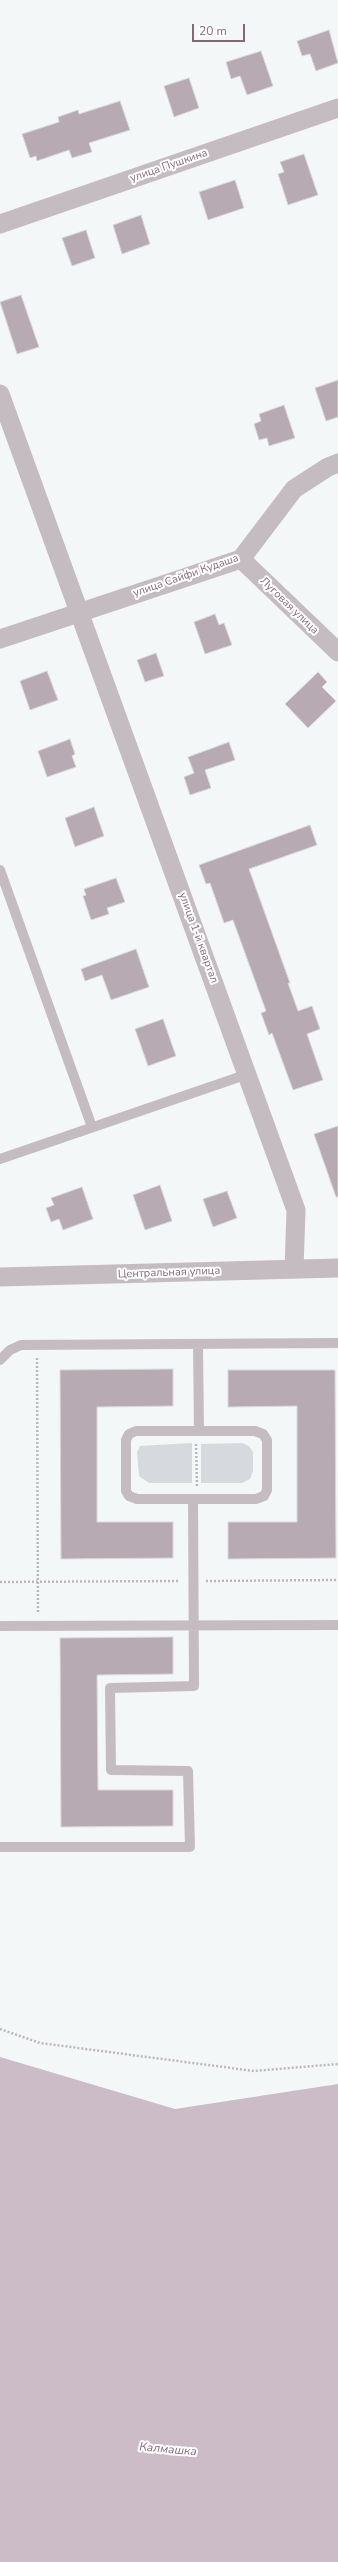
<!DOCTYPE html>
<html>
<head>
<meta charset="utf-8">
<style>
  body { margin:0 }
  #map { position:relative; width:338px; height:2562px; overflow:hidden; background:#f4f7f7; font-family:"Nunito Sans",sans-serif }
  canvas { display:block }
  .scale { position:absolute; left:192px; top:24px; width:53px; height:18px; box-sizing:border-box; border:2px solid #84687a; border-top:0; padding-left:5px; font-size:12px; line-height:14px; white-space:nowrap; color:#84687a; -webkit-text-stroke:3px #fff; paint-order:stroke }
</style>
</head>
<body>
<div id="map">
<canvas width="338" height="2562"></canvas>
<div class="scale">20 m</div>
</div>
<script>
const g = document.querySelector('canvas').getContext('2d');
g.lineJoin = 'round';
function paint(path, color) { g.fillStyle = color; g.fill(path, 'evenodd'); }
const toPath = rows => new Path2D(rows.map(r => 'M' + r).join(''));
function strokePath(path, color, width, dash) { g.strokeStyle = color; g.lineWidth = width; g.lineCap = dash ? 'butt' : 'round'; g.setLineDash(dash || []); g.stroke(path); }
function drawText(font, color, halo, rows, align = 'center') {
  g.font = font + ' "Nunito Sans",sans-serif'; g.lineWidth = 4; g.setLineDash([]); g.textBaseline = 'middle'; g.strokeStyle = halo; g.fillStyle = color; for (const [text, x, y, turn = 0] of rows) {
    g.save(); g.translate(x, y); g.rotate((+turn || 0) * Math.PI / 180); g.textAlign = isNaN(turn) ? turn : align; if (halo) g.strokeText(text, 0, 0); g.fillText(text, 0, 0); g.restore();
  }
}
paint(toPath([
  [192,1443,192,1483,149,1483,139,1476,137,1452,140,1446],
  [242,1443,249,1446,253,1452,253,1471,250,1479,242,1483,201,1483,201,1444]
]), '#d6d9de');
paint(toPath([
  [0,2057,175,2109,338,2084,338,2562,0,2562]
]), '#cbbcc8');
const building = toPath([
  [329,30,338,63,316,71,310,54,302,56,297,41,329,30],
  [261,51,273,86,247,95,240,76,231,79,226,62,261,51],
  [189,78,199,108,174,117,164,86,189,78],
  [120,101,130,130,89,143,92,152,72,158,69,150,37,161,36,156,30,158,22,134,59,122,58,117,78,110,79,114,120,101],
  [304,154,318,195,288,205,278,174,284,172,280,162,304,154],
  [235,180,244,208,208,220,199,192,235,180],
  [141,215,150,244,122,254,113,225,141,215],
  [86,230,95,258,72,266,62,238,86,230],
  [21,295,39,347,17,354,0,302,21,295],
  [338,380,338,417,326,421,315,388,338,380],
  [284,405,295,438,269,446,267,438,259,440,254,424,261,421,259,414,284,405],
  [215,614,219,625,224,623,232,645,205,654,194,622,215,614],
  [156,653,164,676,145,682,137,660,156,653],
  [47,671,58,700,30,710,20,681,47,671],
  [318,672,327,682,322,687,336,701,308,728,285,704,318,672],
  [70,739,75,754,72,756,76,767,47,777,38,751,70,739],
  [229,742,235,760,205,770,211,788,190,795,184,777,194,773,188,757,229,742],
  [94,807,104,836,75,847,65,818,94,807],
  [310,825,317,845,249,869,290,983,288,983,298,1011,312,1006,320,1029,307,1034,323,1080,293,1090,272,1033,269,1035,261,1013,266,1011,233,920,224,923,210,883,206,884,199,865,310,825],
  [116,878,125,902,107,908,109,914,91,920,83,896,86,895,84,889,116,878],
  [136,949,149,987,111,1000,102,975,85,981,81,969,136,949],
  [163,1019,176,1056,148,1066,135,1029,163,1019],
  [338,1126,338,1197,336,1197,314,1134,338,1126],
  [160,1185,172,1221,145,1230,133,1195,160,1185],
  [82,1187,93,1219,63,1230,59,1219,51,1222,46,1208,54,1205,51,1198,82,1187],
  [227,1191,237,1218,213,1227,203,1199,227,1191],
  [173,1369,173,1406,97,1407,97,1522,173,1522,173,1558,61,1559,60,1370,173,1369],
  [228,1370,335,1370,336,1558,228,1559,228,1522,297,1522,297,1406,228,1407,228,1370],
  [173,1637,173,1674,97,1675,98,1790,173,1790,173,1826,61,1827,60,1638,173,1637]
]);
paint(building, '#b7aab3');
strokePath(building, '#d7d9d9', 1);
strokePath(toPath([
  [37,1358,38,1613],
  [196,1444,197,1487],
  [206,1581,338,1580],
  [0,1582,179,1581],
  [0,2029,40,2043,254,2071,338,2064]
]), '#bdb7bb', 2.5, [2, 2]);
strokePath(toPath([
  [0,870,92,1127],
  [0,1159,248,1074],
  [0,1360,10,1350,21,1345,338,1343],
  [193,1499,256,1499,264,1496,267,1490,267,1440,263,1434,255,1431,199,1431],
  [0,1626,338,1625],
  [0,1847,190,1847,188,1771,111,1770,110,1688,194,1686,193,1499,137,1499,129,1496,126,1491,126,1440,129,1434,136,1431,199,1431,198,1344]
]), '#c4bcc1', 10);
strokePath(toPath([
  [0,224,338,108],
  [0,394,296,1210,294,1269],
  [241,559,338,652],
  [0,639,241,559,294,489,328,467,338,463],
  [0,1277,338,1268]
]), '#c4bcc1', 19);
drawText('11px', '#84687a', '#fff', [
  ["улица Пушкина",169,166,-19],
  ["улица Сайфи Кудаша",186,576,-19],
  ["Луговая улица",289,606,44],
  ["улица 1-й квартал",198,938,70],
  ["Центральная улица",169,1273,-2]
]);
drawText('italic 12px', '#876981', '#fff', [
  ["Калмашка",168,2450,5]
]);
</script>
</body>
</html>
